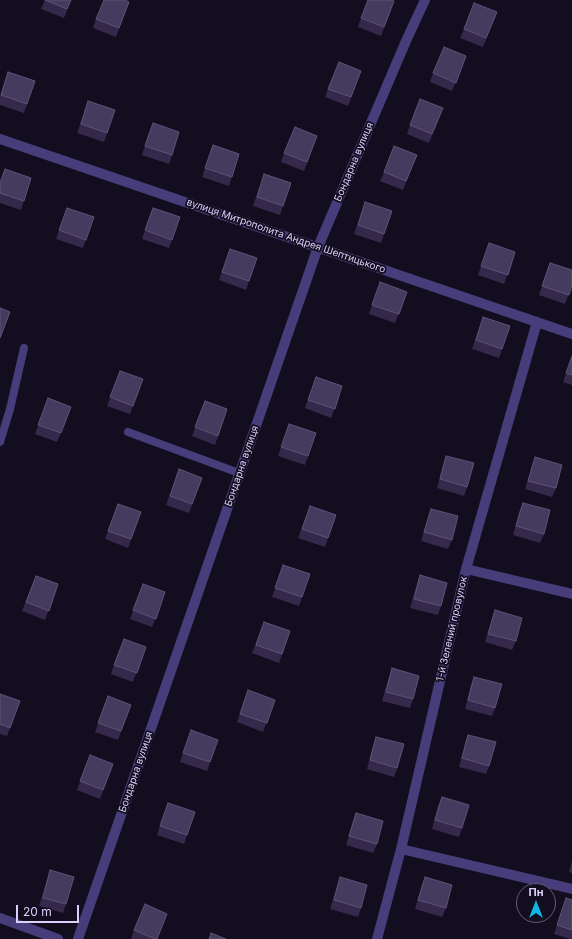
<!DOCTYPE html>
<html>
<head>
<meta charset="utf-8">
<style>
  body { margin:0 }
  #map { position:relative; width:572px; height:939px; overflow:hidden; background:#130e1f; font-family:Inter,sans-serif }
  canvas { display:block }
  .north { position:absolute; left:516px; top:883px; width:40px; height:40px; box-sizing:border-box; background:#130e1f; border:1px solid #635c77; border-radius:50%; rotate:0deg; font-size:11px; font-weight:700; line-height:16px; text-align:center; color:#dad0fb }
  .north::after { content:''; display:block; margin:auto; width:14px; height:18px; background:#13b5e4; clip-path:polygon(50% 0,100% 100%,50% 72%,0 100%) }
  .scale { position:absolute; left:16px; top:905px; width:63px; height:18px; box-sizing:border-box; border:2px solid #dad0fb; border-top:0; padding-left:5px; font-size:12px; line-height:14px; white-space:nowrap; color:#dad0fb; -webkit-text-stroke:3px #130e1f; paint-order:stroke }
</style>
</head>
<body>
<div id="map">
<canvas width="572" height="939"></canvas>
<div class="north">Пн</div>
<div class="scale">20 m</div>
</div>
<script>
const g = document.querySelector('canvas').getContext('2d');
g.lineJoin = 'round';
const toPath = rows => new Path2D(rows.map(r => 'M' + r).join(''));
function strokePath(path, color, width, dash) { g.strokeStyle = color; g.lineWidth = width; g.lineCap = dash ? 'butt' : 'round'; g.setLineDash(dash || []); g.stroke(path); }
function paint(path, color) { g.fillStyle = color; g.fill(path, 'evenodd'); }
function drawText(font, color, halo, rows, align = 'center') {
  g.font = font + ' Inter,sans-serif'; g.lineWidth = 3.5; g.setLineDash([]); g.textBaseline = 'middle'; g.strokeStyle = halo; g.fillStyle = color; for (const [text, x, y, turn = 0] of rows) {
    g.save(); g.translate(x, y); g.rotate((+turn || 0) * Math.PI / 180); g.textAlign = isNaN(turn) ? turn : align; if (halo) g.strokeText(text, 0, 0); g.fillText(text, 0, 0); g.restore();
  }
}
strokePath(toPath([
  [128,432,239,473],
  [0,442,10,409,24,348]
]), '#473d7a', 8);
strokePath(toPath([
  [0,139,572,334],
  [466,569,572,594],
  [401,849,572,889],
  [0,918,58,939],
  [78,939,318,247,406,41,425,0],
  [377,939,401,849,466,569,537,322]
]), '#473d7a', 10);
paint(toPath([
  [45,0,71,0,64,18,41,9],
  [126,10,116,37,93,28,96,19],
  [391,10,381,36,358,27,361,18],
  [497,12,483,47,460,38,464,29],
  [466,56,452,91,430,82,433,73],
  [361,71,348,106,325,97,328,89],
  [8,72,35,81,24,113,0,105,0,96],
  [88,101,115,110,104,142,77,133],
  [440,116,429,143,407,134,410,125],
  [149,132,172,155,169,164,142,155],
  [317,136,304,171,281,162,284,153],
  [213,145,239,154,229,186,202,177],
  [417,155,403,190,380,181,384,172],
  [264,174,283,206,280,215,253,206],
  [31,178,21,210,0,203,0,182],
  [67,208,94,217,83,248,56,239],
  [153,208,180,217,169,248,142,239],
  [362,211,392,211,381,243,354,234],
  [489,243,515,252,504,284,478,275],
  [230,249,257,258,246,290,219,280],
  [550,263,572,285,565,304,539,295],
  [380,282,407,292,395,323,369,314],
  [483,317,510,326,499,358,472,349],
  [572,356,572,385,563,382],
  [120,371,143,379,130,414,107,406],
  [316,377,342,386,331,418,305,408],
  [48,398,71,407,57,442,35,434],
  [205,401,227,409,215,445,192,436],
  [289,424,316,433,305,465,278,456],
  [446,456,467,487,464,496,437,488,443,465],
  [535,457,556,488,552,497,525,489,532,466],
  [179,469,202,478,189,513,166,505],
  [523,503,544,534,540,543,513,535,519,512],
  [118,504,141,512,128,548,105,539],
  [310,506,336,515,325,547,298,538],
  [431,509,452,540,448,549,421,541,428,518],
  [283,565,310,574,299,606,272,597],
  [420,575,441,606,438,615,410,608,417,584],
  [36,576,58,584,45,620,22,611],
  [143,584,165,592,152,627,130,619],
  [495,610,516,641,512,650,485,642,492,619],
  [264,622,290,631,279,663,252,653],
  [146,647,133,682,111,674,114,665],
  [392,668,413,699,410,708,382,701,389,677],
  [474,677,495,708,492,716,465,709,471,685],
  [0,694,20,701,7,736,0,734],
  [108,696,131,705,118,740,95,732],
  [245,699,275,700,263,732,237,722],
  [191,730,218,740,207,771,180,762],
  [468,735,489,766,486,774,459,767,465,743],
  [376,737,397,768,394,777,367,769,373,746],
  [90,755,113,764,100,799,77,790],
  [442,797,462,828,459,837,432,829,438,806],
  [165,811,195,812,184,844,157,835],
  [356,813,377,844,373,853,346,845,353,822],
  [572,860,572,873,569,872],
  [50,870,66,904,63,913,39,906],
  [340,877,361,908,358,917,330,909,337,886],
  [425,877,446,908,442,917,415,909,422,886],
  [566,898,572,900,572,939,570,939,554,934],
  [167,914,157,939,131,939,134,930]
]), '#34294b');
const building = toPath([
  [45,0,71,0,67,9,45,0],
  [104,0,125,0,129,2,119,28,96,19,104,0],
  [368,0,392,0,394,1,384,27,361,18,368,0],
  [474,3,497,12,486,38,464,29,474,3],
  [444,47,466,56,456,83,433,73,444,47],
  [339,62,361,71,351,97,328,89,339,62],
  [8,72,35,81,27,104,1,95,8,72],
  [420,99,443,108,432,134,410,125,420,99],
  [88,101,115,110,107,133,81,124,88,101],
  [153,123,179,132,172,155,145,146,153,123],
  [295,127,317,136,307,162,284,153,295,127],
  [213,145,239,154,232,177,205,168,213,145],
  [394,146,417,155,406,181,384,172,394,146],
  [5,169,31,178,24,201,0,193,0,183,5,169],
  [264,174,291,183,283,206,257,197,264,174],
  [365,202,392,211,384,234,358,225,365,202],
  [67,208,94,217,86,240,59,230,67,208],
  [153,208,180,217,172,240,145,230,153,208],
  [489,243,515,252,508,275,481,266,489,243],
  [230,249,257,258,249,281,222,272,230,249],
  [550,263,572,270,572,285,569,295,542,286,550,263],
  [380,282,407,292,399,314,372,305,380,282],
  [0,308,10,312,0,338,0,308],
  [483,317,510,326,502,349,476,340,483,317],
  [572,356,572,375,566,373,572,356],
  [120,371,143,379,133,406,110,397,120,371],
  [316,377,342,386,335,409,308,400,316,377],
  [48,398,71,407,61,433,38,425,48,398],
  [205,401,227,409,218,436,195,427,205,401],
  [289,424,316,433,308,456,281,447,289,424],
  [446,456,474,463,467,487,440,479,446,456],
  [535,457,562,465,556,488,528,481,535,457],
  [179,469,202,478,192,504,170,496,179,469],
  [523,503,550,510,544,534,516,526,523,503],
  [118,504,141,512,131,539,108,531,118,504],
  [310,506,336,515,328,538,302,529,310,506],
  [431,509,458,516,452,540,424,532,431,509],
  [283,565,310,574,302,597,275,588,283,565],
  [420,575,447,583,441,606,414,599,420,575],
  [36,576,58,584,49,611,26,602,36,576],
  [143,584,165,592,156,619,133,610,143,584],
  [495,610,522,618,516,641,488,634,495,610],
  [264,622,290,631,282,654,256,645,264,622],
  [124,639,146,647,137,673,114,665,124,639],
  [392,668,419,676,413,699,386,692,392,668],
  [474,677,502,684,495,708,468,700,474,677],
  [248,690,275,700,267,723,240,714,248,690],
  [0,694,20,701,10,728,0,724,0,694],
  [108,696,131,705,121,731,98,723,108,696],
  [191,730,218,740,210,762,183,753,191,730],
  [468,735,496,742,489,766,462,758,468,735],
  [376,737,404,744,397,768,370,760,376,737],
  [90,755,113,764,103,790,80,781,90,755],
  [442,797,469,805,462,828,435,820,442,797],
  [168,803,195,812,187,835,160,826,168,803],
  [356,813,383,821,377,844,349,836,356,813],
  [50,870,74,877,66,904,43,898,50,870],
  [340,877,367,885,361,908,334,900,340,877],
  [425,877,452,885,446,908,418,900,425,877],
  [566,898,572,900,572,930,557,925,566,898],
  [145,904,167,914,157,939,155,939,134,930,145,904],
  [211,933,226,939,209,939,211,933]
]);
paint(building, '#453b5e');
strokePath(building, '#5d5277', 1);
drawText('10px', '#dad0fb', '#130e1f', [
  ["Бондарна вулиця",354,162,-67],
  ["вулиця Митрополита Андрея Шептицького",286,236,19],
  ["Бондарна вулиця",242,466,-71],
  ["1-й Зелений провулок",452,629,-77],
  ["Бондарна вулиця",136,772,-71]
]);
</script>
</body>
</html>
